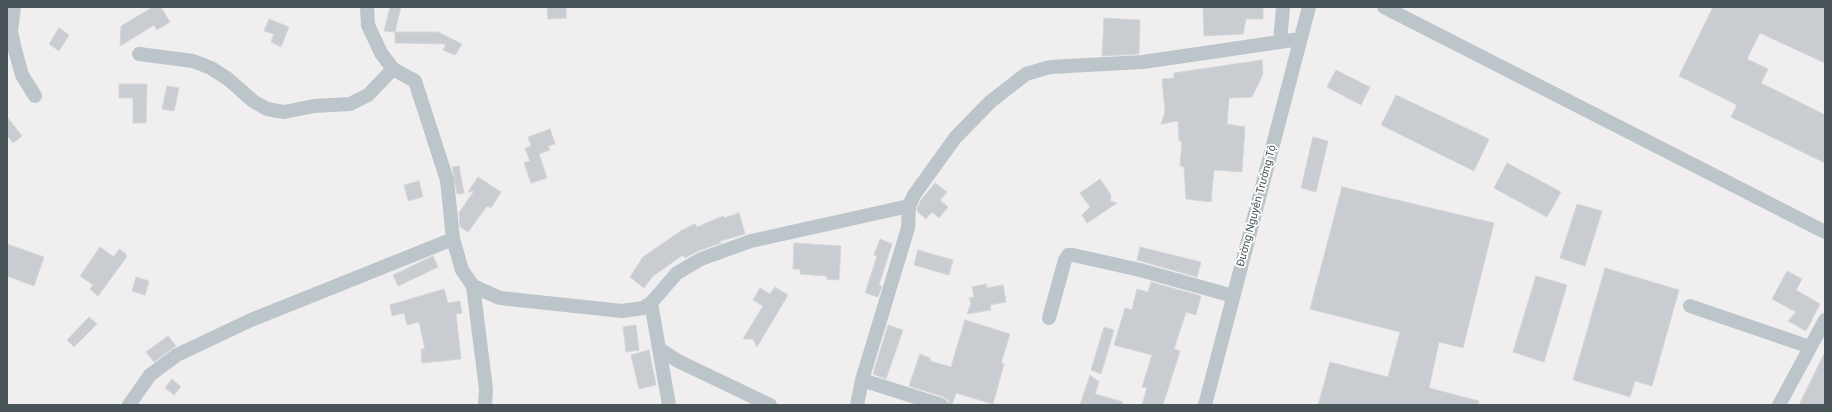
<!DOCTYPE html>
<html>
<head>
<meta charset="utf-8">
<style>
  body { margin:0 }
  #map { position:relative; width:1832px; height:412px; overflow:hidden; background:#f1eeef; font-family:Roboto,sans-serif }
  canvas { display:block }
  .frame { position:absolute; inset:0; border:8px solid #495459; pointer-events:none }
</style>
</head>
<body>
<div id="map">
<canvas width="1832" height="412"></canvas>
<div class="frame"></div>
</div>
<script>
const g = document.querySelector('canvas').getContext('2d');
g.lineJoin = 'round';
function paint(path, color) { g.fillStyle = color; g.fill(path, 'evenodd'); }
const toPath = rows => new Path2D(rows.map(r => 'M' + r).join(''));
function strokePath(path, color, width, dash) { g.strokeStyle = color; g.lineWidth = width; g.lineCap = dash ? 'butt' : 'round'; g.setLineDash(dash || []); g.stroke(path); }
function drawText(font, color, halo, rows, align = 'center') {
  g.font = font + ' Roboto,sans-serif'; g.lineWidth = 3.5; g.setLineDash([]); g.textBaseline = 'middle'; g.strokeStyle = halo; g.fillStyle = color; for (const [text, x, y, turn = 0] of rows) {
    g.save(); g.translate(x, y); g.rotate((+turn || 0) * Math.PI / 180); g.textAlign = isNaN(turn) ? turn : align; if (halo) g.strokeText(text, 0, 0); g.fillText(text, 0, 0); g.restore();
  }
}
const building = toPath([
  [153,7,161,7,170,22,157,30,154,25,120,46,121,26,153,7],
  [390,7,401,7,395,32,384,31,390,7],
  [547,7,566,7,566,18,548,19,547,7],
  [1203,7,1244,8,1263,7,1263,19,1246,19,1243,34,1204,36,1203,7],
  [1713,7,1825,7,1825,63,1760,33,1747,59,1768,69,1761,83,1825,115,1825,163,1731,117,1737,105,1679,76,1713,7],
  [1104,18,1140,20,1139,54,1102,56,1104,18],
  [269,19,289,27,281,47,271,42,274,34,264,31,269,19],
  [59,28,69,35,59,51,49,44,59,28],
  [395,32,438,32,462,44,455,55,443,50,446,44,395,43,395,32],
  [1262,60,1263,74,1252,97,1229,98,1227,124,1245,127,1242,172,1214,170,1211,202,1186,199,1184,167,1180,166,1182,141,1179,141,1178,121,1161,124,1165,112,1162,79,1174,78,1174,73,1262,60],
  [1336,70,1370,87,1361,105,1327,87,1336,70],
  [119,84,147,84,146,123,133,123,133,98,119,98,119,84],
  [167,86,179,88,174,111,162,109,167,86],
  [1396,95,1489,139,1474,171,1381,125,1396,95],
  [7,117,22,136,13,143,7,135,7,117],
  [550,129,555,144,548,146,550,150,539,154,547,178,531,183,524,163,530,161,525,148,531,146,528,137,550,129],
  [1313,137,1328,141,1316,192,1301,188,1313,137],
  [1507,163,1561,192,1547,217,1494,188,1507,163],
  [459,166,464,193,457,194,452,167,459,166],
  [478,177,501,192,491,208,487,206,468,232,460,227,459,213,474,191,468,192,478,177],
  [1100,179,1111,195,1110,201,1117,203,1087,223,1082,215,1090,207,1080,193,1100,179],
  [419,181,423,197,408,201,404,185,419,181],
  [935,183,947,192,940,200,948,207,939,218,932,212,926,219,917,211,917,208,921,200,935,183],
  [1342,187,1494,223,1463,348,1439,342,1429,388,1479,401,1478,405,1318,405,1330,362,1388,377,1400,332,1310,309,1342,187],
  [1577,204,1602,211,1585,266,1560,258,1577,204],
  [739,213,745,234,720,241,721,243,698,251,685,258,683,255,653,276,644,288,630,277,643,257,682,230,695,224,697,227,723,216,724,218,739,213],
  [880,239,892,244,879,285,882,286,878,297,865,293,877,256,874,255,880,239],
  [794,243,841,246,839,280,827,279,827,276,800,274,800,269,793,269,794,243],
  [7,244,44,257,34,286,7,276,7,244],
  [100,247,114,257,119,249,126,254,126,258,98,296,90,289,93,285,80,276,100,247],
  [1140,247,1201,262,1197,277,1137,260,1140,247],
  [918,250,953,260,949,275,914,265,918,250],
  [433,256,438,267,398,286,393,275,433,256],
  [1605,268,1679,290,1652,386,1635,381,1630,397,1573,380,1605,268],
  [1787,271,1802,279,1796,290,1820,304,1806,331,1788,321,1796,312,1772,299,1787,271],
  [1536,276,1567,285,1544,362,1513,352,1536,276],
  [136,277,149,281,145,295,132,291,136,277],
  [1151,282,1201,296,1196,315,1186,312,1174,349,1180,351,1163,405,1142,405,1147,388,1142,387,1152,355,1114,345,1125,308,1132,310,1137,289,1148,292,1151,282],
  [986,284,987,288,1003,285,1006,302,990,305,991,310,967,314,971,304,969,298,974,297,972,287,986,284],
  [775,287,788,295,757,347,753,339,743,339,763,306,753,300,760,288,770,294,775,287],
  [444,289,448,303,460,301,462,313,456,314,461,359,422,363,421,349,425,349,419,322,407,325,404,313,392,316,390,305,444,289],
  [89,317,97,324,74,347,67,340,89,317],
  [965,320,1010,334,1001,363,1004,364,993,404,956,393,952,405,949,405,948,400,944,397,909,386,920,354,930,358,930,361,951,367,965,320],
  [636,325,639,350,626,352,623,327,636,325],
  [888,325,903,330,886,379,873,374,888,325],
  [1104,327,1114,330,1101,374,1091,370,1104,327],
  [168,336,176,346,154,362,146,352,168,336],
  [649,350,656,385,639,389,631,355,649,350],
  [1825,352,1825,405,1799,405,1825,352],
  [1090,375,1099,382,1095,394,1123,402,1122,405,1080,405,1090,375],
  [172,379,181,387,174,395,165,388,172,379]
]);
paint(building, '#c9ccd0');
strokePath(building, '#d3d6d9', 1);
strokePath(toPath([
  [14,7,11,31,15,50,22,75,35,96],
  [367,7,368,25,381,53,393,69,415,81,447,180,453,239,462,270,473,286,500,298,622,311,643,308,651,303,677,273,701,259,751,241,909,206,914,195,955,138,990,102,1026,74,1050,67,1143,62,1300,39],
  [1384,7,1825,232],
  [1280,42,1283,7],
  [139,54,193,61,211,68,228,79,253,101,267,109,284,112,314,106,350,104,368,95,393,69],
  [473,286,486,389,485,405],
  [651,303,669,405],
  [1690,306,1810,347],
  [1049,318,1065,260,1068,255,1073,255,1140,270,1233,296],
  [659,349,678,361,770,405],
  [862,380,941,405],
  [129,405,150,375,177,355,251,320,453,239],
  [857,405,862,380,908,228,909,206],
  [1205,405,1309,7],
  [1779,405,1825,320]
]), '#bcc5c9', 14);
drawText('11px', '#495459', '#fff', [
  ["Đường Nguyễn Trường Tộ",1257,206,-75]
]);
</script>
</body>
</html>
